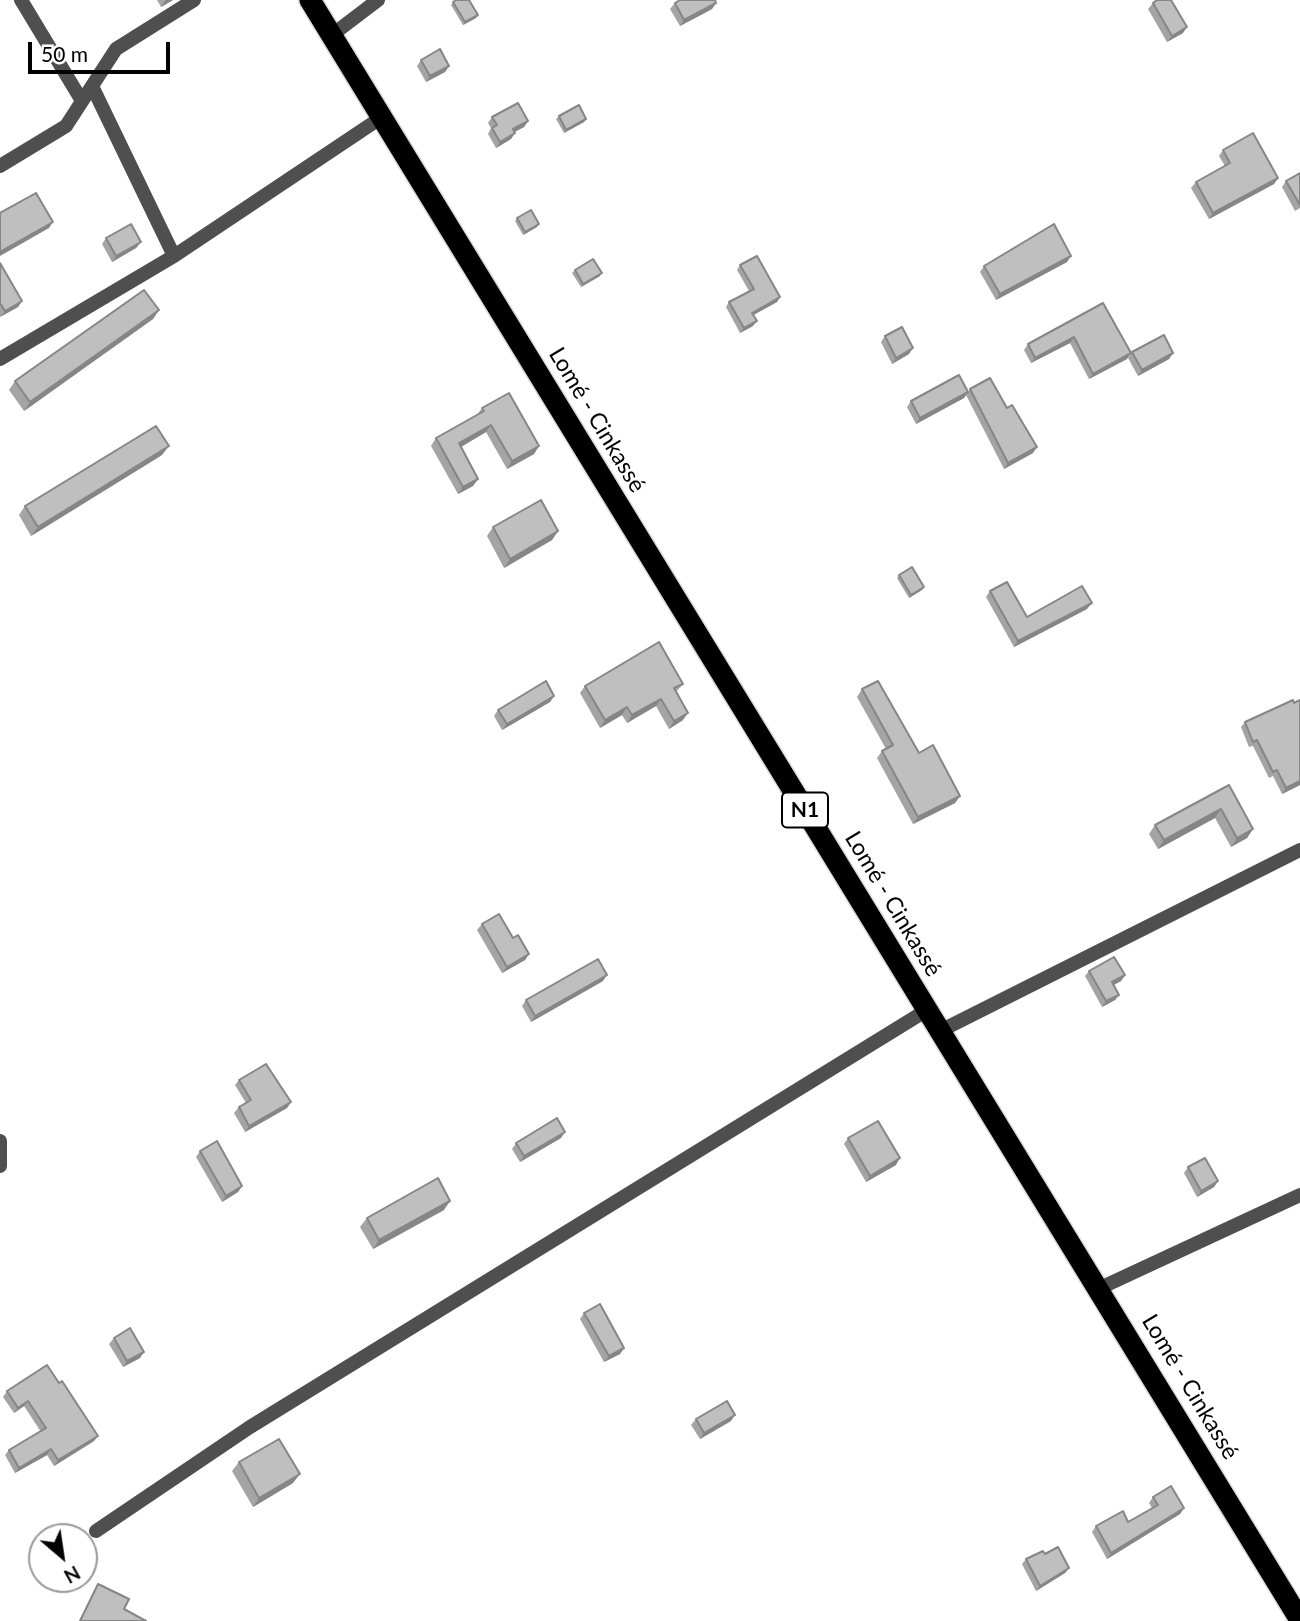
<!DOCTYPE html>
<html>
<head>
<meta charset="utf-8">
<style>
  body { margin:0 }
  #map { position:relative; width:1300px; height:1621px; overflow:hidden; background:#fff; font-family:Lato,sans-serif }
  canvas { display:block }
  .north { position:absolute; left:28px; top:1523px; width:70px; height:70px; box-sizing:border-box; background:#fff; border:2px solid #999; border-radius:50%; rotate:151deg; font-size:19px; font-weight:700; line-height:28px; text-align:center; color:#000 }
  .north::after { content:''; display:block; margin:auto; width:24px; height:32px; background:#000; clip-path:polygon(50% 0,100% 100%,50% 72%,0 100%) }
  .scale { position:absolute; left:28px; top:42px; width:142px; height:32px; box-sizing:border-box; border:4px solid #000; border-top:0; padding-left:9px; font-size:21px; line-height:24px; white-space:nowrap; color:#000; -webkit-text-stroke:5px #fff; paint-order:stroke }
</style>
</head>
<body>
<div id="map">
<canvas width="1300" height="1621"></canvas>
<div class="north">N</div>
<div class="scale">50 m</div>
</div>
<script>
const g = document.querySelector('canvas').getContext('2d');
g.lineJoin = 'round';
const toPath = rows => new Path2D(rows.map(r => 'M' + r).join(''));
function strokePath(path, color, width, dash) { g.strokeStyle = color; g.lineWidth = width; g.lineCap = dash ? 'butt' : 'round'; g.setLineDash(dash || []); g.stroke(path); }
function paint(path, color) { g.fillStyle = color; g.fill(path, 'evenodd'); }
function drawText(font, color, halo, rows, align = 'center') {
  g.font = font + ' Lato,sans-serif'; g.lineWidth = 7; g.setLineDash([]); g.textBaseline = 'middle'; g.strokeStyle = halo; g.fillStyle = color; for (const [text, x, y, turn = 0] of rows) {
    g.save(); g.translate(x, y); g.rotate((+turn || 0) * Math.PI / 180); g.textAlign = isNaN(turn) ? turn : align; if (halo) g.strokeText(text, 0, 0); g.fillText(text, 0, 0); g.restore();
  }
}
const highway = toPath([
  [310,0,1300,1620]
]);
strokePath(highway, '#dbdbdb', 24);
strokePath(toPath([
  [21,0,82,101],
  [332,35,378,0],
  [92,86,174,256],
  [0,166,66,126,116,49,194,0],
  [0,359,174,256,382,117],
  [940,1031,1300,850],
  [0,1141,0,1166],
  [1100,1288,1300,1195],
  [96,1531,250,1427,927,1010]
]), '#4f4f4f', 14);
strokePath(highway, '#000', 21);
paint(toPath([
  [157,0,173,0,161,7],
  [453,2,478,15,476,18,463,25,451,5],
  [675,3,716,3,712,9,680,26,670,9],
  [1153,3,1183,33,1167,42,1148,9],
  [421,60,449,66,445,72,426,82,417,66],
  [559,116,584,122,564,133,556,119],
  [492,117,528,121,524,127,514,132,511,139,496,148,488,134,491,128,488,123],
  [1223,150,1278,178,1274,184,1209,219,1191,188,1196,182,1225,166,1219,156],
  [1300,173,1300,208,1295,211,1282,187,1286,181],
  [517,218,537,227,523,235,515,221],
  [106,238,141,242,136,248,112,262,102,244],
  [1067,262,996,300,980,272,984,266],
  [0,263,22,301,18,307,0,317],
  [740,265,780,297,777,302,753,315,753,326,740,333,726,307,729,302,749,291,737,270],
  [575,270,600,276,581,287,572,273],
  [1103,303,1127,359,1089,379,1070,343,1031,363,1024,350,1028,344],
  [159,310,153,319,24,411,9,390,15,381],
  [885,336,909,354,892,364,881,342],
  [1132,352,1173,353,1169,359,1138,376,1128,358],
  [970,389,1007,408,1033,453,1004,469,966,395,964,398,916,424,907,407,911,401,968,392],
  [482,408,539,446,534,454,507,469,486,432,461,447,478,479,473,486,458,494,431,446,436,438,477,415],
  [162,455,31,536,19,515,25,506],
  [493,527,558,531,552,540,504,568,487,536],
  [899,575,924,587,922,590,909,598,897,578],
  [990,591,1027,617,1087,609,1014,647,986,597],
  [683,684,676,692,683,720,669,729,656,706,627,723,622,715,600,728,580,693,585,686],
  [862,689,919,753,960,796,955,803,913,824,877,758,882,751,886,749,857,697],
  [554,696,550,702,502,730,494,716,498,710],
  [1245,722,1300,785,1282,794,1273,776,1269,778,1253,746,1249,747,1241,727],
  [1229,785,1253,829,1247,838,1231,847,1215,818,1158,849,1149,834,1155,825],
  [482,924,513,938,529,954,525,960,502,973,477,930],
  [1089,971,1125,975,1121,981,1114,985,1119,995,1115,1000,1102,1007,1085,976],
  [603,981,531,1022,522,1006,526,1000],
  [239,1080,291,1102,287,1108,245,1132,234,1113,239,1107,246,1103,235,1085],
  [561,1138,520,1162,512,1149,516,1143],
  [848,1138,896,1165,866,1182,844,1144],
  [200,1151,242,1186,238,1192,222,1202,196,1157],
  [1188,1167,1218,1181,1214,1187,1197,1197,1184,1173],
  [444,1210,373,1249,360,1227,367,1218],
  [584,1313,624,1348,620,1354,604,1362,580,1319],
  [114,1338,140,1358,123,1367,109,1344],
  [47,1365,94,1441,54,1466,47,1455,15,1473,5,1455,9,1450,41,1432,24,1406,14,1413,3,1397,7,1391],
  [696,1419,731,1421,700,1439,691,1425],
  [239,1462,293,1483,253,1507,232,1471],
  [1153,1497,1184,1508,1180,1514,1107,1559,1092,1532,1096,1526,1128,1522,1152,1508,1149,1503],
  [1026,1559,1069,1568,1065,1573,1036,1591,1022,1564],
  [98,1584,124,1609,146,1621,79,1621]
]), '#a4a4a4');
paint(toPath([
  [166,0,173,0,161,7,165,1],
  [716,3,712,9,680,26,684,20],
  [478,15,476,18,463,25,465,22],
  [1187,27,1183,33,1167,42,1172,36],
  [449,66,445,72,426,82,430,76],
  [586,119,584,122,564,133,566,130],
  [528,121,524,127,509,135,513,129],
  [515,133,511,139,496,148,500,142],
  [1278,178,1274,184,1209,219,1213,213],
  [53,222,49,228,0,256,0,252],
  [539,224,537,227,523,235,525,232],
  [141,242,136,248,112,262,116,256],
  [1071,256,1067,262,996,300,1000,294],
  [602,273,600,276,581,287,583,284],
  [780,297,777,302,748,318,752,313],
  [22,301,18,307,0,317,5,311],
  [159,310,153,319,24,411,30,402],
  [757,321,753,326,740,333,744,328],
  [1074,337,1070,343,1031,363,1035,358],
  [913,348,909,354,892,364,896,358],
  [1131,353,1127,359,1089,379,1093,374],
  [1173,353,1169,359,1138,376,1142,370],
  [968,392,964,398,916,424,920,418],
  [491,425,486,432,454,451,459,443],
  [169,446,162,455,31,536,38,527],
  [539,446,534,454,507,469,512,461],
  [1037,447,1033,453,1004,469,1008,463],
  [478,479,473,486,458,494,463,487],
  [558,531,552,540,504,568,510,559],
  [924,587,922,590,909,598,911,595],
  [1092,603,1087,609,1014,647,1018,641],
  [554,696,550,702,502,730,507,724],
  [661,699,656,706,627,723,632,715],
  [627,707,622,715,600,728,605,720],
  [688,713,683,720,669,729,674,721],
  [1300,781,1300,785,1282,794,1286,788],
  [960,796,955,803,913,824,918,817],
  [1221,809,1215,818,1158,849,1164,840],
  [1253,829,1247,838,1231,847,1237,838],
  [529,954,525,960,502,973,507,967],
  [607,975,603,981,531,1022,535,1016],
  [1125,975,1121,981,1109,987,1112,982],
  [1119,995,1115,1000,1102,1007,1106,1001],
  [291,1102,287,1108,245,1132,249,1126],
  [565,1132,561,1138,520,1162,524,1156],
  [900,1158,896,1165,866,1182,870,1176],
  [1218,1181,1214,1187,1197,1197,1201,1191],
  [242,1186,238,1192,222,1202,226,1196],
  [450,1201,444,1210,373,1249,379,1240],
  [624,1348,620,1354,604,1362,609,1356],
  [144,1352,140,1358,123,1367,127,1361],
  [28,1401,24,1406,14,1413,18,1408],
  [735,1415,731,1421,700,1439,704,1433],
  [98,1436,94,1441,54,1466,58,1460],
  [51,1449,47,1455,15,1473,19,1468],
  [300,1474,293,1483,253,1507,259,1498],
  [1184,1508,1180,1514,1107,1559,1111,1553],
  [1069,1568,1065,1573,1036,1591,1040,1586]
]), '#868686');
const building = toPath([
  [456,0,469,0,478,15,465,22,453,2,456,0],
  [680,0,715,0,716,3,684,20,675,3,680,0],
  [1157,0,1171,0,1187,27,1172,36,1153,3,1157,0],
  [440,49,449,66,430,76,421,60,440,49],
  [518,103,528,121,513,129,515,133,500,142,492,128,497,125,492,117,518,103],
  [579,105,586,119,566,130,559,116,579,105],
  [1253,133,1278,178,1213,213,1196,182,1230,163,1223,150,1253,133],
  [1300,173,1300,205,1286,181,1300,173],
  [36,193,53,222,0,252,0,213,36,193],
  [531,210,539,224,525,232,517,218,531,210],
  [131,224,141,242,116,256,106,238,131,224],
  [1054,224,1071,256,1000,294,984,266,1054,224],
  [757,256,780,297,752,313,757,321,744,328,729,302,754,289,740,265,757,256],
  [593,259,602,273,583,284,575,270,593,259],
  [0,263,22,301,5,311,0,303,0,263],
  [144,290,159,310,30,402,15,381,144,290],
  [1103,303,1131,353,1093,374,1074,337,1035,358,1028,344,1103,303],
  [902,327,913,348,896,358,885,336,902,327],
  [1164,335,1173,353,1142,370,1132,352,1164,335],
  [959,375,968,392,920,418,911,401,959,375],
  [990,378,1007,408,1012,405,1037,447,1008,463,970,389,990,378],
  [509,393,539,446,512,461,491,425,459,443,478,479,463,487,436,438,484,411,482,408,509,393],
  [156,426,169,446,38,527,25,506,156,426],
  [541,500,558,531,510,559,493,527,541,500],
  [912,567,924,587,911,595,899,575,912,567],
  [1007,582,1027,617,1082,586,1092,603,1018,641,990,591,1007,582],
  [659,642,683,684,674,688,688,713,674,721,661,699,632,715,627,707,605,720,585,686,659,642],
  [546,681,554,696,507,724,498,710,546,681],
  [878,681,919,753,933,745,960,796,918,817,882,751,893,745,862,689,878,681],
  [1293,700,1294,703,1300,700,1300,781,1286,788,1277,770,1273,772,1257,740,1253,742,1245,722,1293,700],
  [1229,785,1253,829,1237,838,1221,809,1164,840,1155,825,1229,785],
  [499,914,513,938,518,935,529,954,507,967,482,924,499,914],
  [1114,957,1125,975,1112,982,1119,995,1106,1001,1089,971,1114,957],
  [598,959,607,975,535,1016,526,1000,598,959],
  [266,1064,291,1102,249,1126,239,1107,251,1100,239,1080,266,1064],
  [557,1118,565,1132,524,1156,516,1143,557,1118],
  [878,1121,900,1158,870,1176,848,1138,878,1121],
  [217,1141,242,1186,226,1196,200,1151,217,1141],
  [1205,1158,1218,1181,1201,1191,1188,1167,1205,1158],
  [438,1178,450,1201,379,1240,367,1218,438,1178],
  [600,1304,624,1348,609,1356,584,1313,600,1304],
  [130,1328,144,1352,127,1361,114,1338,130,1328],
  [47,1365,59,1383,62,1381,98,1436,58,1460,51,1449,19,1468,9,1450,46,1428,28,1401,18,1408,7,1391,47,1365],
  [727,1401,735,1415,704,1433,696,1419,727,1401],
  [279,1439,300,1474,259,1498,239,1462,279,1439],
  [1171,1486,1184,1508,1111,1553,1096,1526,1123,1511,1128,1522,1158,1505,1153,1497,1171,1486],
  [1058,1547,1069,1568,1040,1586,1026,1559,1043,1551,1045,1554,1058,1547],
  [98,1584,129,1599,124,1609,146,1621,80,1621,98,1584]
]);
paint(building, '#bfbfbf');
strokePath(building, '#868686', 2);
for (const [x, y, w] of [
  [805,810,46]
]) { const box = new Path2D(); box.roundRect(x - w / 2, y - 17.5, w, 35, 5); g.fillStyle = '#fff'; g.fill(box); strokePath(box, '#000', 2); }
drawText('bold 21px', '#000', null, [
  ["N1",805,810]
]);
drawText('23px', '#000', '#fff', [
  ["Lomé - Cinkassé",597,420,59],
  ["Lomé - Cinkassé",893,904,59],
  ["Lomé - Cinkassé",1190,1387,59]
]);
</script>
</body>
</html>
